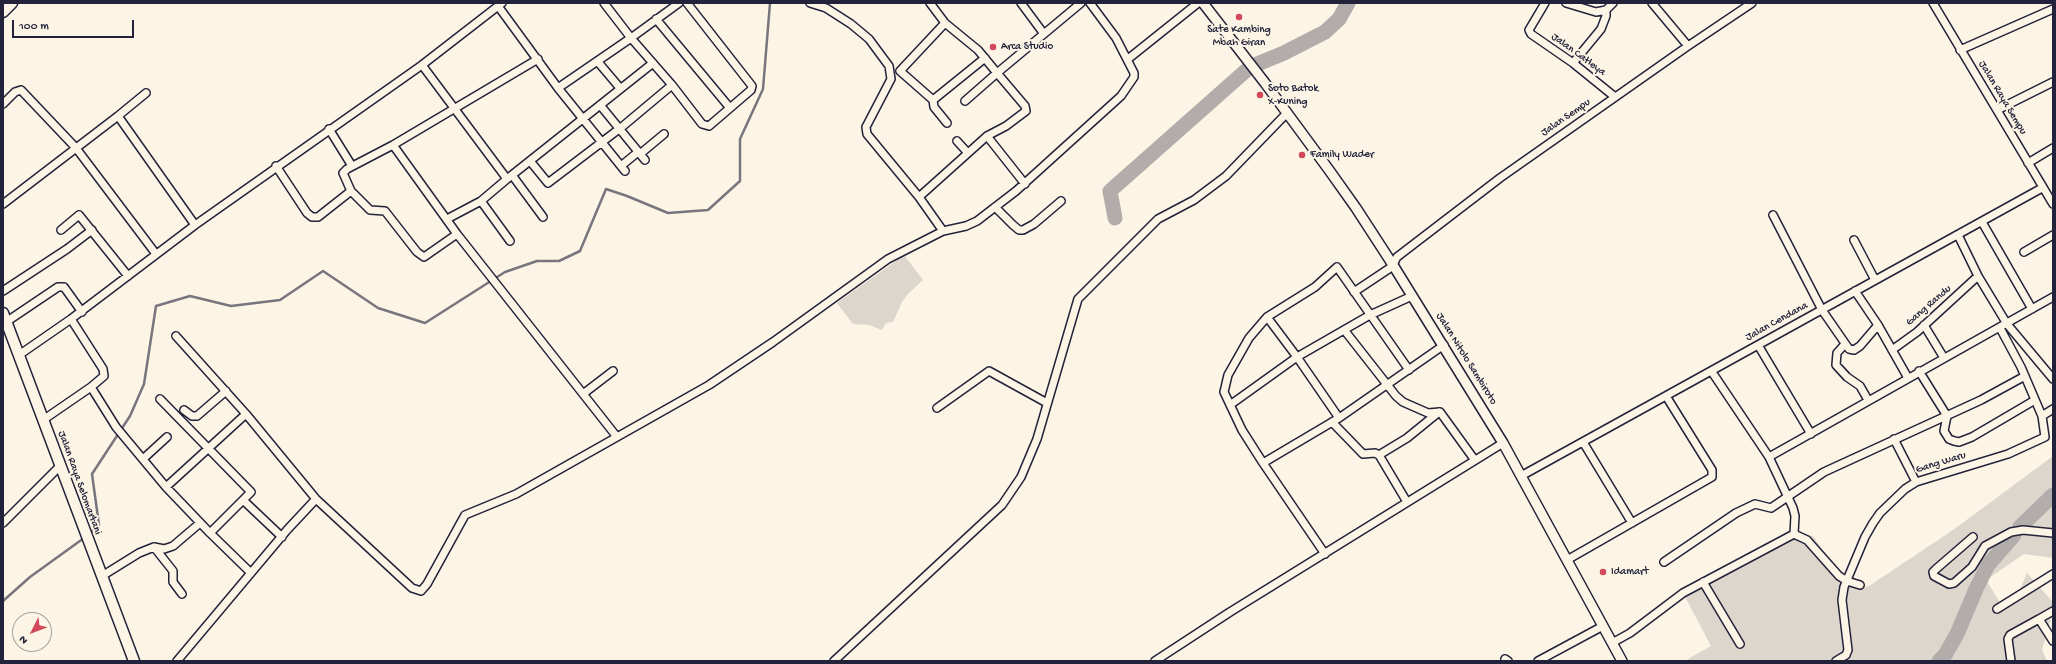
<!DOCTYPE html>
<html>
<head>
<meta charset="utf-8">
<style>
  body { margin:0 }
  #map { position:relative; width:2056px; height:664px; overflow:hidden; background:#fcf5e5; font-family:"Gochi Hand",sans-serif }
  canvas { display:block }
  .frame { position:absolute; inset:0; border:4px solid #22223b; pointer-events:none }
  .north { position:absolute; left:12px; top:612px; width:40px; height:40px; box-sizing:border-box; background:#fcf5e5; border:1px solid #a5a1a1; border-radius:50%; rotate:228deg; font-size:11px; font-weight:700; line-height:16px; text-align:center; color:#22223b }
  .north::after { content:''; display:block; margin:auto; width:14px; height:18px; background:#d1495b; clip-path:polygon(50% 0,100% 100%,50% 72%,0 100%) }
  .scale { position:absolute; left:12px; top:20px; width:122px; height:18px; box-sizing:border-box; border:2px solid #22223b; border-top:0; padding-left:5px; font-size:12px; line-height:14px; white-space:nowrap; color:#22223b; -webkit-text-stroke:3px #fcf5e5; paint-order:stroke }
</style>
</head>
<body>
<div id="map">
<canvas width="2056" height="664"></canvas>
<div class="frame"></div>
<div class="north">N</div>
<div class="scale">100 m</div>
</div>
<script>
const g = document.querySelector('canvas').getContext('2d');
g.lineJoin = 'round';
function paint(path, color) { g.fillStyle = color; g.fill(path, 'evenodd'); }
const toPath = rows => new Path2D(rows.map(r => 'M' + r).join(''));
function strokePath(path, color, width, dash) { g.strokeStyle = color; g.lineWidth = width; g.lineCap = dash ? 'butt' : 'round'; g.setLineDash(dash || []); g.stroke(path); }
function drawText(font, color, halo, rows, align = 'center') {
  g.font = font + ' "Gochi Hand",sans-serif'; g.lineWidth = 4; g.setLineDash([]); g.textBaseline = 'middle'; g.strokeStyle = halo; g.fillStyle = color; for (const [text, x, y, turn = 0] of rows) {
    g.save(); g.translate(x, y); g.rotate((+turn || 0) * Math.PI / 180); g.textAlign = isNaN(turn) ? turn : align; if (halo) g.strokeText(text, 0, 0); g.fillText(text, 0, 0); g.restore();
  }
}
paint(toPath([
  [904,255,923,280,908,294,902,302,893,322,886,323,882,330,869,325,853,324,837,303],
  [2053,456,2053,558,2024,554,1986,580,2004,609,2014,604,2027,573,2053,602,2053,612,2042,650,2047,661,1689,661,1688,659,1711,646,1684,595,1794,534,1813,536,1843,580,1862,588,1869,586,1953,530]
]), '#dcd6cc');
strokePath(toPath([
  [90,533,99,525,92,474,130,416,144,384,156,306,190,296,231,306,280,300,323,271,378,308,425,323,505,272,537,261,559,261,580,251,606,189,627,196,668,213,708,210,740,181,740,139,763,89,770,3],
  [3,601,30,577,84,538]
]), '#78757e', 2.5);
strokePath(toPath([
  [1115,218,1110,191,1250,67,1284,53,1325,32,1339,19,1348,3],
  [2020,527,2053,495],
  [1939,661,1945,655,1957,634,1976,589,1988,565,2014,535]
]), '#b2adab', 15);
const minor = toPath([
  [604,3,631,38,679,3],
  [810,3,826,8,851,24,869,39,889,66,891,79,866,127,867,134,919,197,987,136,1006,126,1026,111,1025,106,997,73,1081,3],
  [930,3,945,23,978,50,997,73,965,101],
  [1021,3,1044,34],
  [1545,3,1529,30,1531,34,1573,63,1615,97],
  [1566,3,1596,12,1606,10,1606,16,1601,29,1573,63],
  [1652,3,1688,46],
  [1933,3,2053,204],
  [498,6,558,88,625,171],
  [1606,10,1613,3],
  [656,19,730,108],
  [945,23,900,71,933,100,985,58],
  [1960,50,2053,9],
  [1128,59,1198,3],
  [598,62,620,88],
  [422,65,507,179,653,63],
  [558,88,631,38,672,85,702,124,709,126,751,90,752,86,687,3],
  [933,100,934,107,947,123],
  [3,104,15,92,21,90,76,148,156,254],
  [600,105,645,160],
  [1997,110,2053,82],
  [118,116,195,225],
  [329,129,352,166],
  [987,136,1025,184],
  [957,141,967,152],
  [393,145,457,234,617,437],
  [640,154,664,134],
  [530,161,548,183,623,126,672,85],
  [2028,163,2053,148],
  [276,166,307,213,312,217,318,217,351,191,343,173,347,169,393,145,538,59],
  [621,166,638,152],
  [512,175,543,217],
  [351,191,370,210,385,211,417,252,424,257,457,234],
  [919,197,943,231,966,226,977,221,1016,191,1121,96,1134,77,1134,73,1116,38,1090,3],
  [481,201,510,241],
  [3,204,118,116,146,93],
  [995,207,1013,225,1019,230,1023,230,1034,224,1061,201],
  [1773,215,1822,310,1849,349,1854,350,1860,346,1878,325],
  [447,219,481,201,507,179],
  [1982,222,2032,309],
  [61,230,79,215,128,276],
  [1958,235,1978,276,2007,324,2053,379],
  [1854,240,1875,280],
  [2024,252,2053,235],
  [1393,265,1397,257,1500,178,1688,46,1752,3],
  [3,291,67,249,92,230],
  [1855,291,1878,325,1908,378],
  [1354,292,1393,266],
  [1267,317,1297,357,1339,418],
  [71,319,103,369,104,376,91,387,116,427,166,487,210,533,251,573],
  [6,322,58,287,64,287,82,312],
  [1924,325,1944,358],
  [1345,331,1396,396,1403,402,1428,413,1440,412,1474,459],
  [176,336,246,414,316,499],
  [1845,344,1837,353,1836,365,1847,377,1860,386,1868,400],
  [1758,345,1811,434],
  [1892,350,1917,332,1978,276],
  [19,355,71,319,195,225,422,65,502,3],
  [1919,371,1947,416,1944,431,1949,439,1954,441,1959,442,1972,437,2035,400],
  [583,394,613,371],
  [160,399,251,492,210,533],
  [1230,405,1297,357,1370,315,1412,296],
  [937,408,989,371,1047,403],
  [184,410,192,416,197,416,226,391],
  [2042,416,2053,409],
  [43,420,91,387],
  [1332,422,1363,454,1375,453,1379,455,1407,502],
  [1894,439,1916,482],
  [1583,442,1632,523],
  [1379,455,1407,438,1439,412],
  [1769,457,2053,297],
  [143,459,167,437],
  [1263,463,1242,430,1224,392,1228,375,1249,338,1267,317,1315,287,1337,267,1409,370],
  [1521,476,2042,188],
  [166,487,246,414],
  [243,500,282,537],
  [3,523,60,466],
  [1794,534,1807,540,1839,576,1847,581,1860,585],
  [1973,537,1936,569,1933,572,1934,576,1949,584,1954,583,1972,567,1985,546,2011,532,2023,530,2053,533],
  [154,547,173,571,173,582,182,594],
  [1325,554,1263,463,1339,418,1444,345],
  [1567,560,1712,477,1712,470,1666,396],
  [1664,562,1736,513,1755,504,1771,508,1824,472,1981,400,2025,376],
  [102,576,139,553,154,547,164,549,173,546,200,523],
  [1703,582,1740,644],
  [1997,609,2053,574],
  [2053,611,2039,619,2053,641],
  [1612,643,1630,633,1683,593,1794,534,1795,516,1793,508,1769,457,1712,372],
  [1505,659,1508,661],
  [177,661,287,530,316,499,412,588,421,591,427,584,465,515,516,494,709,385,773,342,888,259,943,231],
  [834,661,1002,505,1021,477,1037,439,1078,299,1158,219,1194,200,1226,176,1287,113],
  [1155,661,1230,612,1503,443],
  [1538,661,1603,626],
  [1836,661,1846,655,1848,650,1842,600,1844,587,1865,537,1873,523,1880,513,1905,489,1916,482,2008,454,2045,437,2042,416,2021,367,2000,328],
  [2011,661,2008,639,2010,635,2039,619]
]);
const tertiary = toPath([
  [1203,3,1265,83,1329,170,1356,208,1393,265,1503,443,1622,661]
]);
const secondary = toPath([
  [3,12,12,3],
  [3,313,134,661]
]);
strokePath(minor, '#22223b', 10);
strokePath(tertiary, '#22223b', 12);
strokePath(secondary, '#22223b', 13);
strokePath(minor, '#fcf5e5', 7);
strokePath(tertiary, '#fcf5e5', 9);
strokePath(secondary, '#fcf5e5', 10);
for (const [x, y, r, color] of [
  [1239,17,4,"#d1495b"],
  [993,47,4,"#d1495b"],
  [1260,95,4,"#d1495b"],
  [1302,155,4,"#d1495b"],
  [1603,572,4,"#d1495b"]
]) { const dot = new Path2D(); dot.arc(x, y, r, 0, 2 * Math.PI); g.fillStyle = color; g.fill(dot); strokePath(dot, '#fcf5e5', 1.5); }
drawText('11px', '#22223b', '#fcf5e5', [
  ["Sate Kambing",1239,30,"center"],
  ["Mbah Giran",1239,43,"center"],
  ["Arca Studio",1001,47],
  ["Soto Batok",1268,89],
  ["X-Kuning",1268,102],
  ["Family Wader",1310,155],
  ["Idamart",1611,572]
], 'left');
drawText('11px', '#22223b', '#fcf5e5', [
  ["Jalan Catleya",1578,55,36],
  ["Jalan Raya Sempu",2002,98,59],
  ["Jalan Sempu",1566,118,-35],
  ["Gang Randu",1929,306,-41],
  ["Jalan Cendana",1777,322,-29],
  ["Jalan Nitolo Sambiroto",1466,359,58],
  ["Gang Waru",1941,463,-17],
  ["Jalan Raya Selomartani",79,483,70]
]);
</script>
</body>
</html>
